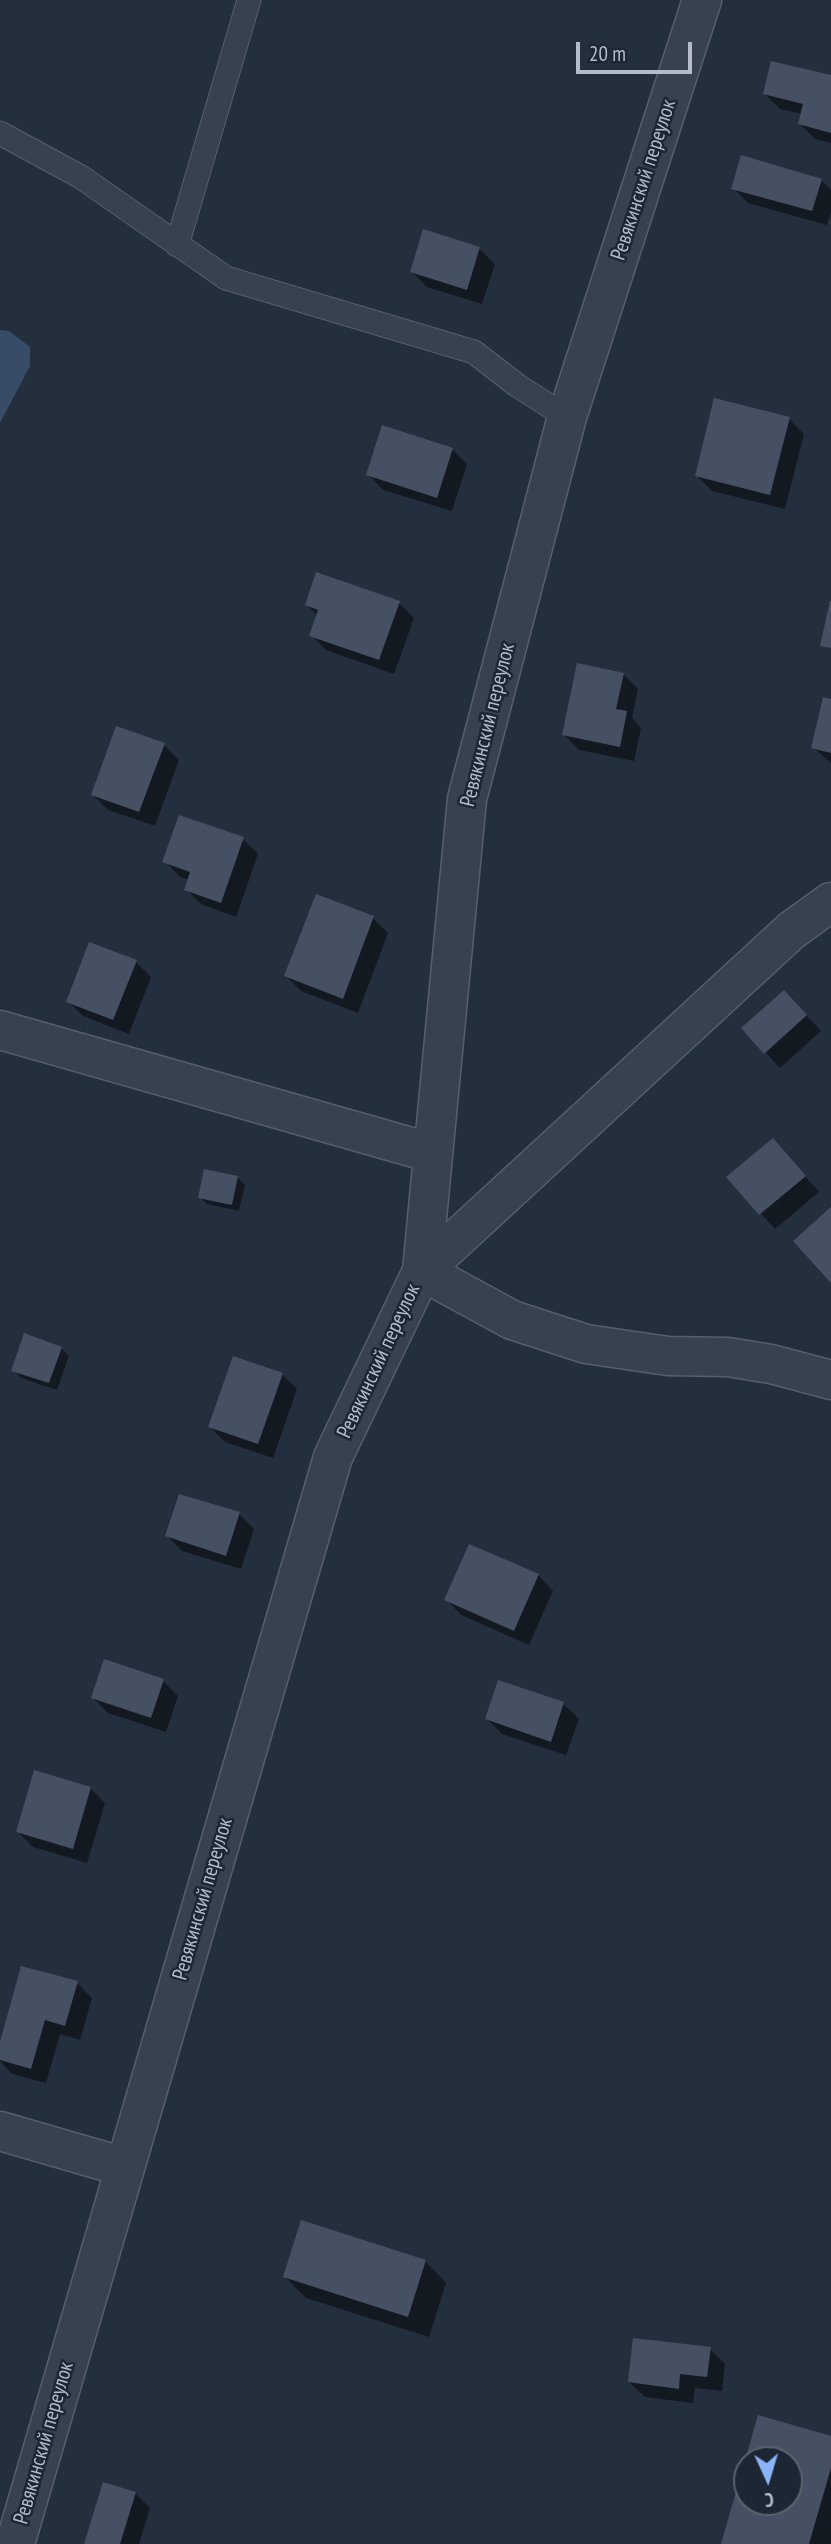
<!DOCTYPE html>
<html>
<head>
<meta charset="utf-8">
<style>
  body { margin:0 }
  #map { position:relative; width:831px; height:2544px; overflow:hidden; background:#242f3e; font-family:"PT Sans Narrow",sans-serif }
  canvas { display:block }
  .north { position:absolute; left:733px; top:2446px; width:70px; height:70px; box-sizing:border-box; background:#1d2633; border:2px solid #59626f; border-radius:50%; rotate:176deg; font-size:19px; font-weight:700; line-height:28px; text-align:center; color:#b4bcc9 }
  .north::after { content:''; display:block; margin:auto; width:24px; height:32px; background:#8ab4f8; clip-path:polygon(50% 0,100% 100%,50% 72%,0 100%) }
  .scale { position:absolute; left:576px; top:42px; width:116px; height:32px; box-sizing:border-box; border:4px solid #b4bcc9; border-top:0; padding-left:9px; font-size:21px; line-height:24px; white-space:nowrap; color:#b4bcc9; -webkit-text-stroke:5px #1d2633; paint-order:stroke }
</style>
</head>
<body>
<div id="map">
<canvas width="831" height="2544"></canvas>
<div class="north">С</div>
<div class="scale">20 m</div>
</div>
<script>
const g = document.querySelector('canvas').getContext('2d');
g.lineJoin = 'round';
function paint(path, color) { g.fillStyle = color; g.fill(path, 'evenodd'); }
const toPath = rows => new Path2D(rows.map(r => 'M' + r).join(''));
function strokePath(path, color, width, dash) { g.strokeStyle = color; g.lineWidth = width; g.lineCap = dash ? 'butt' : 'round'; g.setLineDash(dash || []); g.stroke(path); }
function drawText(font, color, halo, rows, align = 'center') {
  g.font = font + ' "PT Sans Narrow",sans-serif'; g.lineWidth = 5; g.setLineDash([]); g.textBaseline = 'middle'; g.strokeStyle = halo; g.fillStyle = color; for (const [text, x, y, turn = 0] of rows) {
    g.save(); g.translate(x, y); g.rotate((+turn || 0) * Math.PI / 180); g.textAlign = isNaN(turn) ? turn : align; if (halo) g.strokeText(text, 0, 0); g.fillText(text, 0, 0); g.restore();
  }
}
paint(toPath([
  [0,330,9,331,30,347,30,366,0,423]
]), '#394c67');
paint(toPath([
  [831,77,831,143,815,139,800,124,803,114,780,109,765,94],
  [821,180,831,190,831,212,827,225,748,203,733,188],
  [425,232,480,249,495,264,482,304,427,287,412,272],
  [789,419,804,434,785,509,712,491,697,476],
  [452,449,467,464,452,511,383,490,368,474],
  [399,603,414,618,394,674,326,650,311,635,318,616,307,605],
  [623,674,638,689,632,718,641,728,634,761,579,750,564,735],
  [831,701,831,763,813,747],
  [164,745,179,760,155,826,108,810,93,795],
  [243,839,258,854,236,917,201,904,186,889,189,880,180,877,165,861],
  [317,896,373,918,388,933,358,1013,301,991,286,976],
  [136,962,151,977,129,1034,83,1016,68,1001],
  [799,1007,821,1031,780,1068,743,1028],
  [773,1140,819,1192,775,1229,729,1178],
  [237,1177,245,1185,239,1211,207,1204,200,1197],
  [61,1348,69,1356,57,1390,21,1378,13,1370],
  [282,1374,297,1389,273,1458,225,1442,210,1427],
  [239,1514,254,1529,241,1569,182,1551,167,1536],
  [538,1575,553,1591,529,1645,461,1615,446,1599],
  [163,1681,178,1696,166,1732,108,1713,93,1698],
  [499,1682,563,1704,579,1719,566,1755,502,1734,487,1719],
  [90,1788,105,1803,87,1863,33,1847,18,1832],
  [77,1983,92,1998,80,2040,60,2034,46,2083,12,2074,0,2061,0,2048],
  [425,2261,446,2283,429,2337,306,2298,285,2277],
  [710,2349,725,2364,722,2391,695,2388,693,2403,645,2397,629,2382],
  [831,2438,831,2544,723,2544,747,2460,747,2502,789,2502,789,2460,747,2460],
  [135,2493,150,2508,139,2544,85,2544]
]), '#0007');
paint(toPath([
  [771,61,831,75,831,133,798,124,803,104,763,94],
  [741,155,822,179,812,211,731,189],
  [423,229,480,247,467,290,410,272],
  [714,398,790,417,770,495,695,476],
  [382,425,453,448,437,498,366,475],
  [316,572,400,601,379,660,309,636,318,610,305,605],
  [830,601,831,601,831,648,820,646],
  [577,663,624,673,616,709,627,711,620,747,562,735],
  [823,697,831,699,831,753,811,748],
  [116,726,165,743,139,812,91,795],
  [179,815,244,837,221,903,184,890,190,872,162,862],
  [316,894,374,916,343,999,284,976],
  [89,942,137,960,113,1020,66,1002],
  [784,990,807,1015,764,1054,741,1028],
  [773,1138,806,1176,759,1215,726,1177],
  [204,1169,238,1176,232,1205,198,1198],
  [831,1207,831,1283,793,1241],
  [24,1333,62,1347,49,1383,11,1371],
  [233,1356,283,1373,258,1444,208,1427],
  [179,1494,240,1512,226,1556,165,1536],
  [469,1544,539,1574,514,1631,444,1600],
  [104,1659,164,1679,151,1718,91,1698],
  [498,1680,564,1702,551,1742,485,1719],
  [34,1770,91,1787,73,1849,16,1832],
  [21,1966,78,1981,65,2026,45,2020,31,2069,0,2060,0,2042],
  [301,2220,426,2260,408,2317,283,2277],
  [633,2338,711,2347,707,2377,680,2374,679,2389,628,2382],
  [758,2415,831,2436,831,2468,809,2544,721,2544],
  [747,2460,789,2460,789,2502,747,2502],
  [103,2482,136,2492,120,2544,84,2544]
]), '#455162');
const service = toPath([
  [0,133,81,177,226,278,474,352,518,386,567,417],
  [177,245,249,0]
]);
const minor = toPath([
  [831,902,792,930,422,1271,512,1320,586,1344,668,1356,728,1357,771,1364,831,1380],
  [0,1030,432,1153],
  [0,2131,124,2167],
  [15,2544,333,1457,422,1271,467,799,567,417,702,0]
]);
strokePath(service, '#565f6c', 25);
strokePath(minor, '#565f6c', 41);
strokePath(service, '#38414e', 23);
strokePath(minor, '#38414e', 38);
drawText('21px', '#b4bcc9', '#1d2633', [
  ["Ревякинский переулок",644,180,-72],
  ["Ревякинский переулок",488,725,-76],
  ["Ревякинский переулок",379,1361,-65],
  ["Ревякинский переулок",203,1899,-74],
  ["Ревякинский переулок",44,2443,-74]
]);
</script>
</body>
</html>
